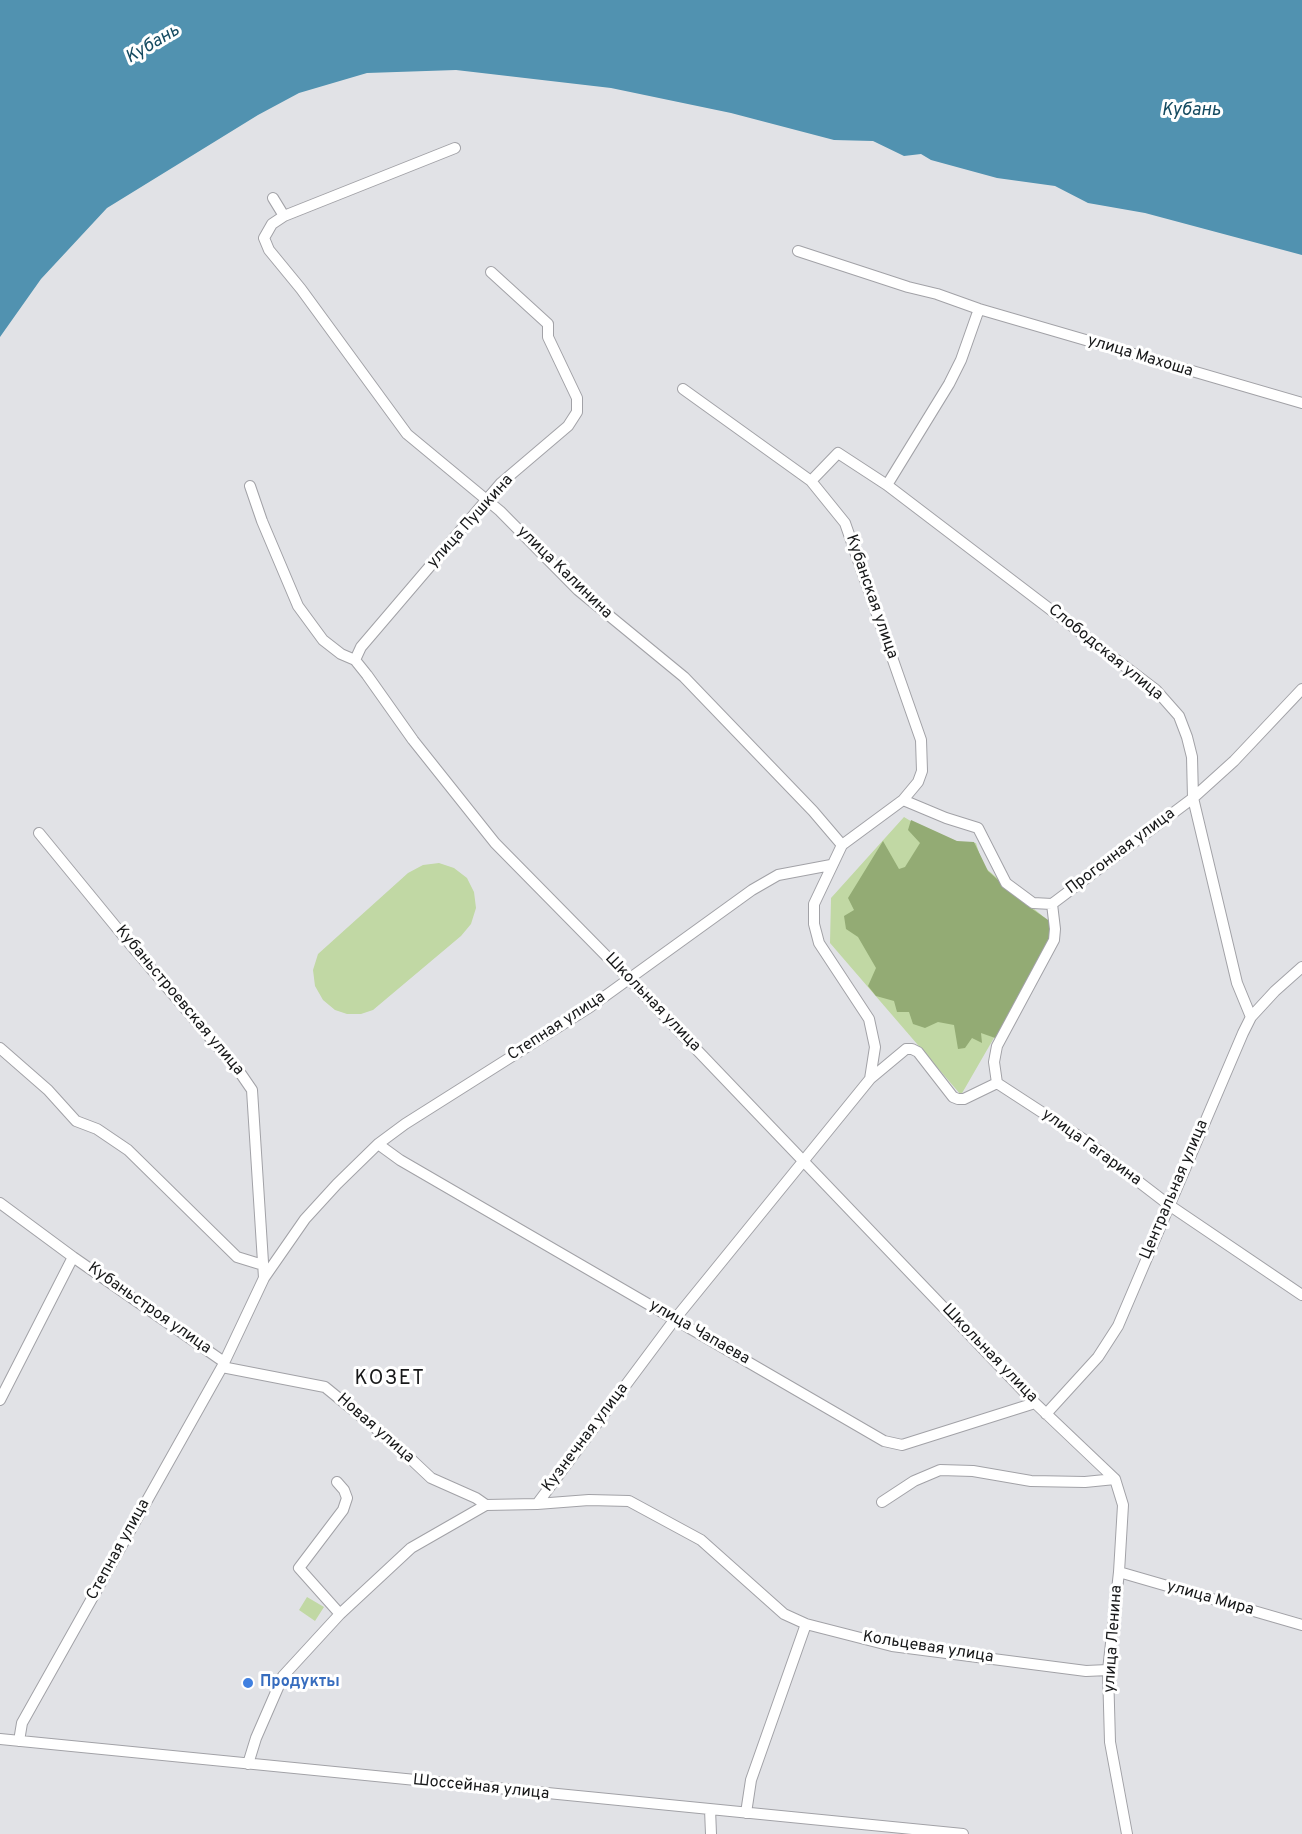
<!DOCTYPE html>
<html>
<head>
<meta charset="utf-8">
<style>
  body { margin:0 }
  canvas { display:block; background:#e1e2e6 }
</style>
</head>
<body>
<canvas width="1302" height="1834"></canvas>
<script>
const g = document.querySelector('canvas').getContext('2d');
g.lineJoin = 'round';
function paint(path, color) { g.fillStyle = color; g.fill(path, 'evenodd'); }
const toPath = rows => new Path2D(rows.map(r => 'M' + r).join(''));
function strokePath(path, color, width, dash) { g.strokeStyle = color; g.lineWidth = width; g.lineCap = dash ? 'butt' : 'round'; g.setLineDash(dash || []); g.stroke(path); }
function drawText(font, color, halo, rows, align = 'center') {
  g.font = font + ' Overpass,sans-serif'; g.lineWidth = 6; g.setLineDash([]); g.textBaseline = 'middle'; g.strokeStyle = halo; g.fillStyle = color; for (const [text, x, y, turn = 0] of rows) {
    g.save(); g.translate(x, y); g.rotate((+turn || 0) * Math.PI / 180); g.textAlign = isNaN(turn) ? turn : align; if (halo) g.strokeText(text, 0, 0); g.fillText(text, 0, 0); g.restore();
  }
}
paint(toPath([
  [904,817,949,844,976,843,983,866,1045,918,1051,939,961,1095,830,943,831,898],
  [439,863,454,868,467,878,474,892,476,908,471,924,461,936,373,1010,361,1014,347,1014,335,1010,323,1000,315,986,313,970,318,954,408,873,423,865],
  [307,1597,324,1607,315,1621,299,1610]
]), '#c1d8a4');
paint(toPath([
  [911,820,957,841,974,842,988,871,1025,904,1051,922,1055,933,998,1039,981,1033,982,1043,972,1038,965,1048,958,1049,954,1025,938,1022,925,1028,913,1024,909,1012,897,1012,894,1001,876,996,868,986,876,968,858,937,846,929,844,916,854,910,848,898,883,841,899,869,905,867,920,843,908,830]
]), '#93ab74');
paint(toPath([
  [0,0,1302,0,1302,255,1145,213,1088,203,1055,186,997,178,931,160,921,154,904,156,873,141,834,140,731,113,611,88,456,70,367,73,299,93,258,115,107,208,41,279,0,337]
]), '#5192b0');
const minor = toPath([
  [273,198,284,216,272,224,264,238,269,250,301,289,407,434,500,511,578,590,684,677,813,811,842,845],
  [284,216,455,148],
  [798,251,908,287,937,294,979,309,1302,403],
  [683,389,811,481,845,523,921,740,922,771,918,782,903,800],
  [811,481,838,453,887,485,1156,690,1179,716,1187,737,1192,757,1193,798,1237,983,1251,1017],
  [887,485,949,384,961,360,979,309],
  [250,486,262,521,298,606,323,640,341,654,355,660,367,675,413,740,495,843,629,979,1035,1403,1115,1479,1123,1505,1119,1572,1108,1670,1110,1742,1127,1834],
  [355,660,361,647,501,483,568,426,577,412,577,398,548,337,548,324,491,272],
  [39,833,130,944,241,1074,252,1090,264,1278],
  [0,1048,48,1090,76,1121,97,1129,128,1150,237,1257,263,1265],
  [870,1079,875,1047,869,1019,819,943,814,924,814,904,842,845,903,800,946,818,978,828,1006,883,1033,903,1052,904],
  [997,1083,994,1062,997,1046,1054,940,1055,929,1052,904,1193,798,1234,761,1302,689],
  [997,1083,1083,1139,1169,1205,1302,1295],
  [378,1144,400,1160,884,1441,902,1445,1035,1403],
  [0,1203,73,1257,224,1362],
  [222,1367,325,1387,396,1445,431,1478,476,1498,486,1505],
  [0,1400,73,1257],
  [1046,1414,1098,1357,1118,1326,1243,1033,1251,1017,1275,991,1302,967],
  [337,1482,344,1490,347,1498,343,1510,299,1568,340,1614],
  [882,1502,914,1481,940,1470,973,1471,1031,1481,1085,1482,1115,1479],
  [537,1504,589,1500,629,1501,701,1540,784,1614,806,1624,892,1646,1086,1671,1108,1670],
  [1119,1572,1302,1625],
  [0,1739,963,1834],
  [19,1741,22,1723,222,1367,264,1278,305,1219,337,1184,378,1144,405,1124,590,1007,752,890,778,875,831,865],
  [248,1764,256,1738,283,1676,340,1614,411,1548,486,1505,537,1504,675,1319,870,1079,906,1049,912,1049,918,1052,953,1097,958,1099,964,1099,997,1083],
  [710,1809,711,1834],
  [746,1813,751,1780,806,1624]
]);
strokePath(minor, '#a2a2a7', 12);
strokePath(minor, '#fff', 10);
for (const [x, y, r, color] of [
  [248,1683,6,"#3f7fe0"]
]) { const dot = new Path2D(); dot.arc(x, y, r, 0, 2 * Math.PI); g.fillStyle = color; g.fill(dot); strokePath(dot, '#fff', 2); }
drawText('16px', '#171819', '#fff', [
  ["улица Махоша",1140,357,17],
  ["улица Пушкина",471,522,-48],
  ["улица Калинина",564,573,44],
  ["Кубанская улица",871,597,71],
  ["Слободская улица",1105,653,39],
  ["Прогонная улица",1121,852,-37],
  ["Кубаньстроевская улица",179,1001,50],
  ["Школьная улица",652,1003,46],
  ["Степная улица",557,1027,-33],
  ["улица Гагарина",1091,1148,36],
  ["Центральная улица",1175,1190,-67],
  ["Кубаньстроя улица",149,1309,35],
  ["улица Чапаева",699,1333,30],
  ["Школьная улица",989,1354,46],
  ["Новая улица",375,1429,41],
  ["Кузнечная улица",586,1438,-53],
  ["Степная улица",119,1550,-61],
  ["улица Мира",1210,1599,16],
  ["улица Ленина",1114,1639,-86],
  ["Кольцевая улица",928,1648,9],
  ["Шоссейная улица",481,1788,6]
]);
drawText('bold 16px', '#366cbe', '#fff', [
  ["Продукты",260,1683]
], 'left');
drawText('italic 18px', '#144a60', '#fff', [
  ["Кубань",153,45,-31],
  ["Кубань",1191,111]
]);
g.letterSpacing = '1.5px';
drawText('20px', '#171819', '#fff', [
  ["КОЗЕТ",390,1380]
]);
g.letterSpacing = '0px';
</script>
</body>
</html>
